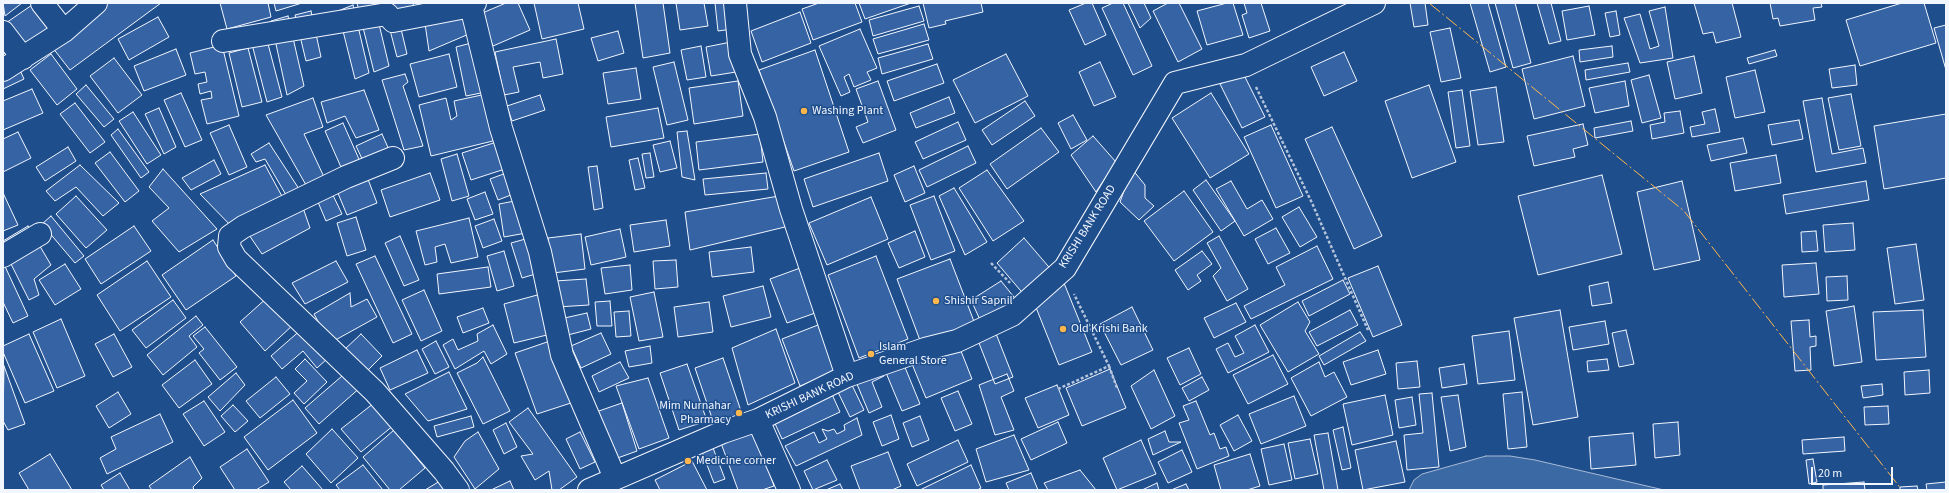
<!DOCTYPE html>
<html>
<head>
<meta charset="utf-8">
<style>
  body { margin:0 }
  #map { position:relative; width:1949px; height:493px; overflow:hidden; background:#1f4e8c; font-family:"Source Sans 3",sans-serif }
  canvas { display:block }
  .frame { position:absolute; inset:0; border:4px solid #f2f6ff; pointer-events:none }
  .scale { position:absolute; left:1811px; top:467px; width:82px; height:18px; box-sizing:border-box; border:2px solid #f2f6ff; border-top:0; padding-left:5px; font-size:12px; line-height:14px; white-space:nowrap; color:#f2f6ff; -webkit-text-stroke:3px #1f4e8c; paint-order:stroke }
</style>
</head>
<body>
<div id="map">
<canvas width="1949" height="493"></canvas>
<div class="frame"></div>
<div class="scale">20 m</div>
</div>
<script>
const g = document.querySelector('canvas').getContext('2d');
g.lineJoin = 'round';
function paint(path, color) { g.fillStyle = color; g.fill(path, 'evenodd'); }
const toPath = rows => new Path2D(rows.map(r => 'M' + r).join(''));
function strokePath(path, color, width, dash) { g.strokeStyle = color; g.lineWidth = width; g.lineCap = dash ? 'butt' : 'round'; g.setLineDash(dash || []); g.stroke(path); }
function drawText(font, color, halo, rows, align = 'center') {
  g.font = font + ' "Source Sans 3",sans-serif'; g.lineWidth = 3; g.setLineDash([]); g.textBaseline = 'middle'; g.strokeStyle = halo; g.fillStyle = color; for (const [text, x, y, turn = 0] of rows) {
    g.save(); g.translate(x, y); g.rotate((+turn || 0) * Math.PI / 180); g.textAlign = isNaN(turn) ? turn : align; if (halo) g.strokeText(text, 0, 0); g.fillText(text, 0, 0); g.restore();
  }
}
const water = toPath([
  [1486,456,1510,456,1535,460,1664,490,1409,490,1414,480,1422,474,1486,456]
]);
paint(water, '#3b69a3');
strokePath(water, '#a8bbd7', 1);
const building = toPath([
  [3,3,22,3,5,16,3,3],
  [35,3,58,26,20,51,3,25,35,3],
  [97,3,161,3,70,70,49,43,97,3],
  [220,3,268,3,271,17,227,29,220,3],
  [274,3,302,3,276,11,274,3],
  [357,3,374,3,389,66,374,72,357,3],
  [383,3,413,3,414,9,397,12,407,54,397,57,383,3],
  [422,3,462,3,469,34,429,51,422,3],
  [506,3,518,3,530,30,493,46,480,14,506,3],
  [534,3,578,3,584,29,542,39,534,3],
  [635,3,663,3,670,53,643,58,635,3],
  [676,3,704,3,708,26,680,30,676,3],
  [715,3,728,3,732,29,718,31,715,3],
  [819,3,855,3,862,22,813,40,802,9,819,3],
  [859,3,911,3,865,19,859,3],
  [923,3,981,3,983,12,945,21,946,24,929,28,923,3],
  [1086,3,1092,3,1106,35,1085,45,1069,10,1086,3],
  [1113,3,1123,3,1152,66,1133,75,1102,8,1113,3],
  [1128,3,1144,3,1151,18,1140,28,1128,3],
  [1168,3,1179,3,1202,49,1178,62,1153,11,1168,3],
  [1227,3,1233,3,1243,35,1207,45,1197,11,1227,3],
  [1244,3,1261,3,1270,31,1249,38,1242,15,1247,13,1244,3],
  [1410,3,1425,3,1428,25,1414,27,1410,3],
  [1470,3,1488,3,1506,67,1490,72,1470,3],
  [1495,3,1515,3,1531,63,1513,68,1495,3],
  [1537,3,1551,3,1561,41,1549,44,1537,3],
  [1694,3,1732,3,1741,37,1716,43,1713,32,1703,34,1694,3],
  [1770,3,1821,3,1822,7,1813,8,1815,20,1780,26,1778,18,1773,19,1770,3],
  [1902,3,1924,3,1936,43,1860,66,1846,20,1902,3],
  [353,5,369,73,355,79,338,11,353,5],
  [919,6,924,21,873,36,869,20,919,6],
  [1589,6,1595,35,1567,40,1562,11,1589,6],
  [1665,7,1673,58,1640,63,1624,18,1640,14,1650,49,1659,46,1649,11,1665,7],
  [311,11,321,57,306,61,295,15,311,11],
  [1616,11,1620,35,1610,37,1605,13,1616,11],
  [800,12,811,43,762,62,751,31,800,12],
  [288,16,304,86,287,95,271,21,288,16],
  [158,17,169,37,129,60,118,39,158,17],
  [924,24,929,40,878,54,873,39,924,24],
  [263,25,282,97,267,102,248,29,263,25],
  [1946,25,1946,70,1934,28,1946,25],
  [1450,28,1461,78,1441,82,1430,32,1450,28],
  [860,29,877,68,867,72,871,80,854,87,849,74,844,77,850,92,841,96,819,46,860,29],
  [618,31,624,53,598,61,591,38,618,31],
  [556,39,563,74,543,78,540,62,513,67,519,92,504,95,495,52,556,39],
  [475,42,486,92,466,96,456,47,475,42],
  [731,42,736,72,711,76,706,47,731,42],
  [928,44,933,59,882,74,878,58,928,44],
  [222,45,239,116,207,124,201,100,212,98,211,91,200,94,198,84,207,82,205,72,195,74,190,53,222,45],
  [701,46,706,77,687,80,681,50,701,46],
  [1612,46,1613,57,1580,62,1579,50,1612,46],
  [248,48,262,102,242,107,229,53,248,48],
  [176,49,186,75,144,91,134,66,176,49],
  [11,50,24,79,3,89,3,54,11,50],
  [815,50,849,152,794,171,759,70,815,50],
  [1775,50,1777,56,1749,64,1747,58,1775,50],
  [1344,52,1357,81,1324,96,1311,67,1344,52],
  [51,54,77,89,57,105,30,70,51,54],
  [449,54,457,87,419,97,410,64,449,54],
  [1006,54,1028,96,975,123,953,80,1006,54],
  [1573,56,1585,106,1534,119,1522,69,1573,56],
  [1694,56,1702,93,1675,99,1667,62,1694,56],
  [114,58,142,95,118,113,90,76,114,58],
  [674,62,688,120,667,125,653,67,674,62],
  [1100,62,1116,97,1094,106,1079,72,1100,62],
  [1628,63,1630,72,1586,80,1585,70,1628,63],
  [937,64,944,83,894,101,887,81,937,64],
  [1855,65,1857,85,1832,88,1829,69,1855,65],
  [636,68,641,99,608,104,603,73,636,68],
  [1755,70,1765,112,1735,118,1726,77,1755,70],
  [1243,73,1265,117,1242,128,1220,84,1243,73],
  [405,74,408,82,403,86,423,146,404,150,382,80,405,74],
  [1649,75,1661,118,1642,123,1631,80,1649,75],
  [738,81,743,116,694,124,689,88,738,81],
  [878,81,896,130,863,143,856,127,868,122,856,89,878,81],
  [1625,81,1629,106,1595,113,1589,88,1625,81],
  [86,85,114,119,104,127,76,94,86,85],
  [1429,85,1456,162,1412,178,1385,101,1429,85],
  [1496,87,1504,142,1478,145,1470,91,1496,87],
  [32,89,43,113,3,130,3,101,32,89],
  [364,90,379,130,356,138,345,116,327,123,321,102,364,90],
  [1462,90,1470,146,1456,148,1448,92,1462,90],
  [181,93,202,140,185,147,164,100,181,93],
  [491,93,501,139,431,156,419,105,446,98,451,120,457,116,454,101,491,93],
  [1211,93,1249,154,1210,178,1172,118,1211,93],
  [1851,94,1861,146,1839,150,1828,98,1851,94],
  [540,95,545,110,512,121,507,106,540,95],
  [949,97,955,113,916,128,910,113,949,97],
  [313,98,323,127,304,134,324,177,306,185,266,115,313,98],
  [1822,98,1832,154,1863,148,1866,163,1816,172,1803,101,1822,98],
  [1025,101,1035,116,992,145,982,130,1025,101],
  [75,103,105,142,90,153,60,114,75,103],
  [159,108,176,147,164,154,145,114,159,108],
  [658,108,664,138,611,147,606,117,658,108],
  [1715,109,1720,132,1692,137,1690,127,1705,124,1702,112,1715,109],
  [1680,111,1684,133,1652,139,1650,125,1665,122,1664,113,1680,111],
  [133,112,161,155,147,164,119,121,133,112],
  [1946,114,1946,178,1884,189,1874,126,1946,114],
  [1073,115,1087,140,1071,149,1058,123,1073,115],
  [1799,120,1803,139,1772,145,1768,125,1799,120],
  [1631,121,1633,131,1595,138,1594,128,1631,121],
  [958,122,966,140,923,159,915,142,958,122],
  [343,123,362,166,344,174,325,131,343,123],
  [1583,124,1588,145,1573,149,1575,157,1534,166,1527,136,1583,124],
  [229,125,247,167,229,175,210,133,229,125],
  [1271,125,1303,196,1276,208,1244,137,1271,125],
  [1332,127,1382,236,1354,249,1305,139,1332,127],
  [1041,128,1059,152,1007,189,990,164,1041,128],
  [118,129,149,172,141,178,111,135,118,129],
  [687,131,695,180,682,177,677,132,687,131],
  [18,132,31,158,3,172,3,139,18,132],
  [382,134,390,152,365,165,356,146,382,134],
  [760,134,763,162,699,170,696,142,760,134],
  [1093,136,1116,162,1096,192,1071,155,1093,136],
  [1743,138,1747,153,1711,161,1707,145,1743,138],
  [500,141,508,168,471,180,462,153,500,141],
  [670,141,677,168,660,172,653,145,670,141],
  [269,143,301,192,289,200,265,159,256,162,251,154,269,143],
  [968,146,976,163,927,187,919,170,968,146],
  [68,147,76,161,45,181,36,167,68,147],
  [110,152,139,191,125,202,95,163,110,152],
  [650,153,654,177,646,178,642,154,650,153],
  [879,153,888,181,813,207,804,179,879,153],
  [457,154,469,196,452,201,441,159,457,154],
  [1776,155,1781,183,1735,191,1730,163,1776,155],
  [638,158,645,188,635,190,629,160,638,158],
  [214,160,221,174,191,190,182,178,214,160],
  [80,165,119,203,103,216,76,187,55,201,46,191,80,165],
  [265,165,284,200,234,229,200,194,265,165],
  [597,166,603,208,594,210,588,167,597,166],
  [914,166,925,193,905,202,894,175,914,166],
  [163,169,217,229,179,252,152,221,169,208,149,187,163,169],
  [1132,169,1145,185,1145,198,1154,206,1139,220,1120,202,1132,169],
  [987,170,1024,221,993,241,959,188,987,170],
  [509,172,516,193,498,200,490,179,509,172],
  [430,173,440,200,390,217,381,190,430,173],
  [766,173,768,189,705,195,703,179,766,173],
  [366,174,377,203,347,215,335,186,366,174],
  [1602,175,1622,254,1538,275,1518,196,1602,175],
  [1206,180,1235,221,1221,231,1193,190,1206,180],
  [1231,181,1247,209,1262,200,1273,219,1244,236,1216,189,1231,181],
  [1682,181,1700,260,1654,270,1637,192,1682,181],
  [1866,181,1869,200,1786,214,1783,195,1866,181],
  [954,188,987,242,965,255,939,196,954,188],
  [330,189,342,214,326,221,315,195,330,189],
  [1184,191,1213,232,1174,261,1144,221,1184,191],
  [485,192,493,214,475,220,467,199,485,192],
  [4,195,18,225,3,231,3,196,4,195],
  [76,196,107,230,86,248,56,214,76,196],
  [779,196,789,226,690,250,685,212,779,196],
  [934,196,955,251,931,260,910,205,934,196],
  [871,197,888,239,827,265,809,223,871,197],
  [520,200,526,233,504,237,499,204,520,200],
  [301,202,310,228,262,254,245,229,301,202],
  [1299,207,1317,237,1300,247,1282,217,1299,207],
  [51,216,84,256,75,263,42,224,51,216],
  [356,217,366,250,347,256,337,223,356,217],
  [469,218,478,257,451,263,445,244,435,247,437,262,425,265,416,231,469,218],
  [494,219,502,241,483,248,475,226,494,219],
  [666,220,670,246,634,252,630,225,666,220],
  [1853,223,1855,250,1825,252,1823,225,1853,223],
  [28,226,51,265,34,279,39,295,29,300,3,248,3,241,28,226],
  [134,226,151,251,101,284,85,259,134,226],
  [1276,228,1290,253,1268,264,1255,239,1276,228],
  [620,229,626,257,591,265,585,237,620,229],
  [915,231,925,257,899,268,888,243,915,231],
  [1816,231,1818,251,1802,252,1801,232,1816,231],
  [581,234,585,269,553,273,548,238,581,234],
  [400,236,419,280,404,286,385,243,400,236],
  [1219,236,1248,289,1227,301,1213,276,1221,268,1207,243,1219,236],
  [529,238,539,273,522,278,511,243,529,238],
  [1024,238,1054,273,1026,297,997,263,1024,238],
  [213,240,236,276,186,310,162,275,213,240],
  [1916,244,1924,300,1895,304,1887,248,1916,244],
  [1317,246,1333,279,1251,319,1244,306,1285,285,1276,267,1317,246],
  [751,247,754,272,712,277,709,252,751,247],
  [504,251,514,286,497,291,487,256,504,251],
  [1202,251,1212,264,1197,275,1201,281,1188,290,1175,270,1202,251],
  [375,256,412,334,393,343,356,264,375,256],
  [876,256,908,339,859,358,828,275,876,256],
  [950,259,975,324,921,343,897,279,950,259],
  [676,260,678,287,655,289,653,261,676,260],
  [147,261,171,297,120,331,97,295,147,261],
  [336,261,348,282,305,304,292,283,336,261],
  [3,262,28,316,13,323,3,302,3,262],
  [1816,263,1819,294,1784,297,1782,265,1816,263],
  [65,264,81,289,55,305,39,280,65,264],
  [630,265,632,290,605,294,601,268,630,265],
  [1378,266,1402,325,1373,337,1348,278,1378,266],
  [488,267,491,287,439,294,437,274,488,267],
  [803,267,818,312,787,323,770,279,803,267],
  [1847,276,1848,300,1827,301,1826,277,1847,276],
  [586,279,589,305,557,307,555,281,586,279],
  [1343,280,1350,294,1309,316,1302,301,1343,280],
  [1001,281,1018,302,981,322,971,300,1001,281],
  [1608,282,1612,303,1592,306,1589,286,1608,282],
  [1064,283,1092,352,1059,365,1035,305,1064,283],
  [763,286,771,317,731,327,723,296,763,286],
  [424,290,442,331,421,341,402,300,424,290],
  [654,292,663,337,639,341,630,297,654,292],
  [350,293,351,307,367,299,377,317,330,343,314,314,350,293],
  [541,294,551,334,514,343,504,304,541,294],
  [269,296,294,324,265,351,240,322,269,296],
  [173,300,186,318,146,348,132,330,173,300],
  [610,301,612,326,597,326,595,302,610,301],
  [709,302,713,332,678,337,674,307,709,302],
  [1298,302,1310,322,1305,331,1319,354,1288,372,1260,325,1298,302],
  [1236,303,1246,322,1214,338,1204,318,1236,303],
  [1854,306,1862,362,1834,366,1826,311,1854,306],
  [1132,307,1153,350,1121,365,1100,324,1132,307],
  [483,308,489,323,463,333,457,317,483,308],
  [1350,310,1358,325,1317,346,1309,332,1350,310],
  [1560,310,1578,417,1533,425,1514,318,1560,310],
  [1923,310,1926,357,1876,360,1873,312,1923,310],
  [629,311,631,336,616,337,614,312,629,311],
  [587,313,591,329,564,336,560,319,587,313],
  [196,316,203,325,189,336,197,347,163,375,147,355,196,316],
  [61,319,85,376,57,388,33,332,61,319],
  [1809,320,1810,337,1816,336,1816,346,1810,347,1811,370,1795,371,1791,321,1809,320],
  [1605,321,1609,344,1573,350,1569,327,1605,321],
  [493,325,507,354,491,364,484,351,455,369,443,345,453,339,458,350,478,341,477,334,493,325],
  [818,325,836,372,800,386,782,339,818,325],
  [1255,325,1269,352,1228,373,1216,349,1228,343,1235,357,1244,353,1235,336,1255,325],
  [205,327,237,367,220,380,199,353,204,349,193,336,205,327],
  [303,328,328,358,317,368,303,351,282,369,271,356,303,328],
  [776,329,795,383,748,405,732,348,776,329],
  [1626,330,1634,364,1619,367,1612,333,1626,330],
  [995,331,1013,377,995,384,977,338,995,331],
  [1509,331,1515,380,1478,384,1472,336,1509,331],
  [1360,332,1366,341,1324,365,1319,356,1360,332],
  [601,333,611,354,581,368,571,346,601,333],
  [29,334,54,391,25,403,3,352,3,346,29,334],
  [114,334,132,367,113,377,95,344,114,334],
  [361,334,382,356,365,373,344,350,361,334],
  [553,340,574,402,537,414,515,353,553,340],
  [436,341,449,367,435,374,422,349,436,341],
  [650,346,652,363,629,367,625,351,650,346],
  [959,346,972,379,926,398,912,364,959,346],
  [1189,348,1201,374,1180,385,1167,358,1189,348],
  [417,350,428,373,390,390,380,368,417,350],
  [1378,350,1386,374,1351,385,1343,362,1378,350],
  [1273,355,1288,384,1248,404,1233,375,1273,355],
  [483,357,510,411,483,424,457,373,477,363,483,357],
  [723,358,742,414,714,424,695,368,723,358],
  [305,359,327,382,304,404,294,393,307,381,295,369,305,359],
  [1607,359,1609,370,1588,372,1587,361,1607,359],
  [195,360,212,384,179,408,162,385,195,360],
  [902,360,920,404,902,411,884,368,902,360],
  [1417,361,1420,387,1398,389,1396,363,1417,361],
  [620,362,629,378,599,392,592,376,620,362],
  [1319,362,1325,377,1334,372,1347,397,1311,416,1291,378,1319,362],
  [687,364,707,421,679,430,660,373,687,364],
  [1464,364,1467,384,1442,388,1439,368,1464,364],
  [4,366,25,424,8,430,3,421,4,366],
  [879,366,884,376,872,382,882,407,869,413,854,377,879,366],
  [1110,369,1126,408,1082,426,1066,388,1110,369],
  [349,370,362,386,319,424,305,408,349,370],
  [1154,370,1175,416,1151,429,1131,386,1154,370],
  [1929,370,1930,393,1905,395,1904,372,1929,370],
  [449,372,467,409,428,421,405,394,449,372],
  [236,373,245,385,220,411,208,397,236,373],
  [1007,374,1014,391,1001,397,1014,430,995,435,979,385,1007,374],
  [276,377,290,394,260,418,246,401,276,377],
  [1202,377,1209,390,1189,401,1182,388,1202,377],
  [648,378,669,438,639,449,616,386,648,378],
  [851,383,864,410,850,417,837,390,851,383],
  [1882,384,1883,395,1863,398,1861,386,1882,384],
  [1057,385,1069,415,1038,428,1025,398,1057,385],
  [830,390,840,412,782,439,772,417,830,390],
  [958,391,972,424,955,431,941,398,958,391],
  [118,392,131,414,109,428,96,406,118,392],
  [1522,392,1527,447,1508,449,1503,394,1522,392],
  [1432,393,1439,467,1407,470,1404,435,1423,433,1419,394,1432,393],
  [1385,395,1393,435,1352,445,1343,404,1385,395],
  [1458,395,1466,447,1450,451,1441,397,1458,395],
  [1294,396,1306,426,1261,444,1249,414,1294,396],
  [1412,397,1416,425,1399,428,1395,400,1412,397],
  [293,400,317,433,268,470,244,437,293,400],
  [204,401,225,432,204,446,183,414,204,401],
  [1196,401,1210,435,1214,433,1220,449,1226,447,1229,456,1197,469,1179,423,1189,420,1183,406,1196,401],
  [374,403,394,425,361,452,341,429,374,403],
  [622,403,637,451,612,460,596,412,622,403],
  [233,405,248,421,235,432,221,416,233,405],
  [1888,406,1889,424,1865,425,1864,407,1888,406],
  [528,408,577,477,559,490,552,490,549,471,535,480,521,456,533,454,509,422,528,408],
  [160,414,173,442,107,474,100,458,116,449,111,437,160,414],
  [891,415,899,439,882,446,873,422,891,415],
  [1238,415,1252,441,1234,451,1220,425,1238,415],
  [471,416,474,427,437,437,434,426,471,416],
  [920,416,929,440,912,447,903,423,920,416],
  [857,418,862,435,796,466,785,446,814,432,819,443,827,439,822,429,828,431,834,429,837,434,845,430,844,425,857,418],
  [1058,422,1067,443,1031,460,1021,439,1058,422],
  [1678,422,1680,455,1655,458,1653,424,1678,422],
  [506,423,517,447,504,454,493,430,506,423],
  [1343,427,1351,468,1342,470,1333,430,1343,427],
  [332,429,358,458,331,483,306,454,332,429],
  [394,430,425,468,399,490,390,490,363,457,394,430],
  [754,431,774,486,762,490,738,490,721,443,754,431],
  [1165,431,1169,442,1181,442,1153,455,1148,439,1165,431],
  [478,432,499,469,475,489,454,457,465,441,478,432],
  [580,432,595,462,580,469,566,439,580,432],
  [1328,433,1338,490,1324,490,1314,435,1328,433],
  [1633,433,1636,465,1591,469,1589,437,1633,433],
  [1014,435,1029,470,986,482,976,449,1014,435],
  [1844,437,1845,451,1803,454,1802,440,1844,437],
  [1310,439,1318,474,1295,479,1288,443,1310,439],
  [958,440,968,462,917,486,907,464,958,440],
  [1141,440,1156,474,1117,490,1103,458,1141,440],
  [1396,441,1405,482,1363,490,1355,450,1396,441],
  [1284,444,1292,480,1269,485,1261,449,1284,444],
  [713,448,725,479,714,483,702,452,713,448],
  [247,449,269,482,256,490,235,490,220,467,247,449],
  [1182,450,1192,472,1168,483,1158,462,1182,450],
  [888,452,901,486,892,490,860,490,851,466,888,452],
  [50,454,72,490,29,490,19,473,50,454],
  [1250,454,1260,486,1247,490,1221,490,1214,465,1250,454],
  [190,457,202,478,193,487,194,490,152,490,149,486,190,457],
  [1813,459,1817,482,1809,484,1806,460,1813,459],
  [827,460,837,480,813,490,804,471,827,460],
  [692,461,707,490,660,490,655,480,692,461],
  [363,465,383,490,340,490,336,485,363,465],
  [971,465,981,488,977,490,920,490,971,465],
  [302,466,323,490,291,490,284,482,302,466],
  [1080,470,1096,490,1048,490,1044,483,1080,470],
  [120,473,130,490,104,490,101,485,120,473],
  [1031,473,1038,490,1009,490,1006,483,1031,473],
  [440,481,447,490,425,490,440,481],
  [510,481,514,490,491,490,510,481],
  [1864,482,1865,490,1823,490,1823,485,1864,482],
  [1946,482,1946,490,1927,490,1926,484,1946,482],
  [1157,483,1159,490,1142,490,1157,483],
  [840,484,843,490,826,490,840,484],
  [1186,484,1189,490,1171,490,1186,484],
  [1917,486,1918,490,1900,490,1900,487,1917,486]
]);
paint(building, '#3563a3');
strokePath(building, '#f2f6ff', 1);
const minor = toPath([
  [42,3,64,31],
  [475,3,471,6,501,128,540,252,562,355,615,478],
  [735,3,740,54,765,117,791,209,847,376],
  [3,32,23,58],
  [223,41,387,14,393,21,471,6,470,3],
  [3,70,64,31,96,3],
  [393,158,346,177,243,227,230,236,229,247,236,259,375,392,444,471,458,490],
  [3,256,40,234],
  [758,420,789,490],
  [589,490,723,432,758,420,847,376,925,349,957,341,1012,315,1065,268,1175,83,1246,65,1374,3]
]);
strokePath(minor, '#f2f6ff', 24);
strokePath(toPath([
  [1256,87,1312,203,1368,330],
  [991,263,1010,283],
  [1109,366,1117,388],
  [1058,389,1109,366,1074,294]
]), '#b3c4dc', 2.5, [3, 2]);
strokePath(minor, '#1f4e8c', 22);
strokePath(toPath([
  [1429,3,1684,211,1902,490]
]), '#ffb74d', 1, [14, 3, 2, 3]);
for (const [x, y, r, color] of [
  [804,111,4,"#ffb74d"],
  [936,301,4,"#ffb74d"],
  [1063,329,4,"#ffb74d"],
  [871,354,4,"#ffb74d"],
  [739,413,4,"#ffb74d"],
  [688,461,4,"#ffb74d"]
]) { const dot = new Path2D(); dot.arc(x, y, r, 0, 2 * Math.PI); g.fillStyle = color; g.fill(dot); strokePath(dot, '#1f4e8c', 1.5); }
drawText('12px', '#f2f6ff', '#1f4e8c', [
  ["Washing Plant",812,111],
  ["Shishir Sapnil",944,301],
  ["Old Krishi Bank",1071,329],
  ["Islam",879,347],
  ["General Store",879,361],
  ["Mim Nurnahar",731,406,"right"],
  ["Pharmacy",731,420,"right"],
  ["Medicine corner",696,461]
], 'left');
drawText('12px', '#f2f6ff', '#1f4e8c', [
  ["KRISHI BANK ROAD",1088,227,-58],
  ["KRISHI BANK ROAD",810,396,-25]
]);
</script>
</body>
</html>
